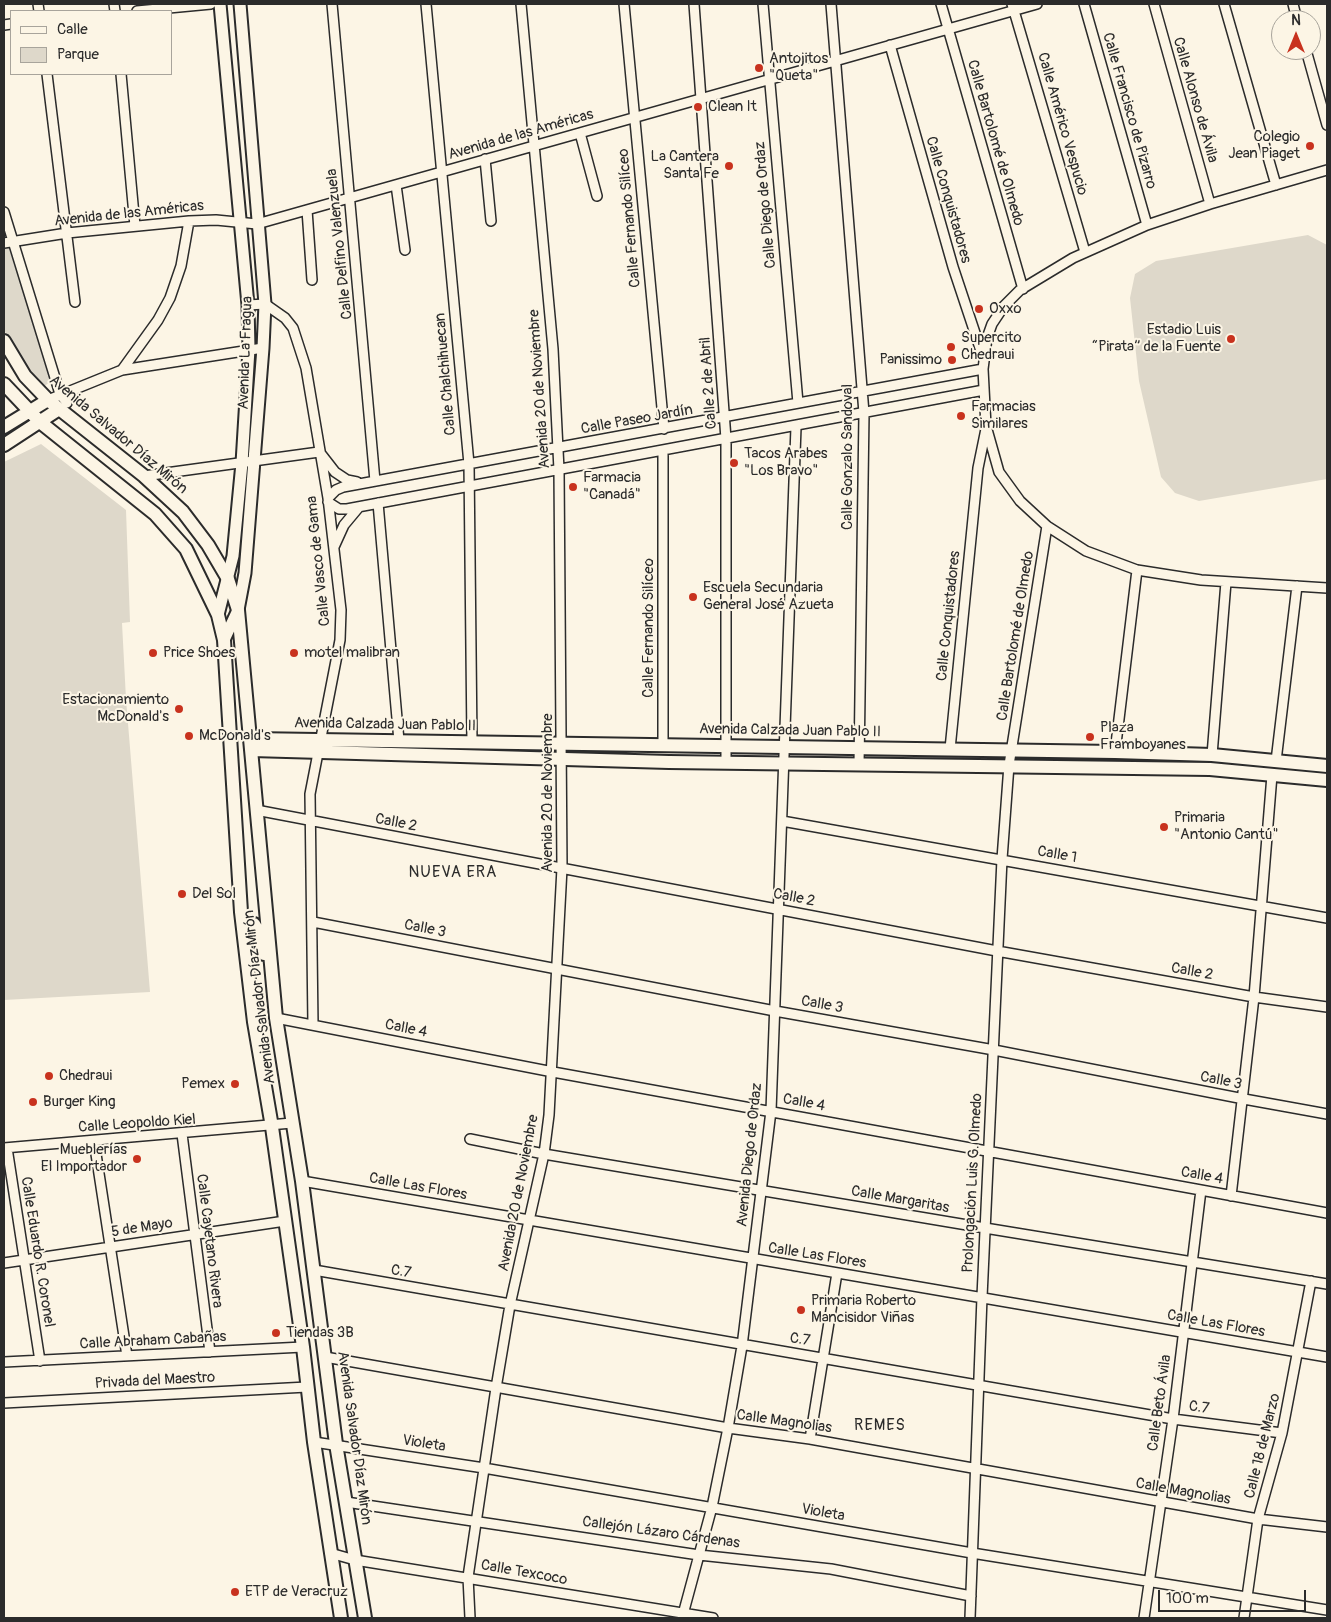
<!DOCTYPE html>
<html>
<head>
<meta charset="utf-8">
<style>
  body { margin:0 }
  #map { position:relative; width:1331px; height:1622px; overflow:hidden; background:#fcf5e5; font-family:Pangolin,sans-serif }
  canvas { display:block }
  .frame { position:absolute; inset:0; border:5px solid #2b2b2b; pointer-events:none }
  .legend { position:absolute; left:10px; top:10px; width:162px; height:65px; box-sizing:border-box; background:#fcf5e5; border:1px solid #a8a49b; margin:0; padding:6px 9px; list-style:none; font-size:15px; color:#2b2b2b }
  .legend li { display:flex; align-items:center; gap:10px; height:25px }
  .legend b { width:25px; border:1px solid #a8a49b }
  .north { position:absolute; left:1271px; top:10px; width:50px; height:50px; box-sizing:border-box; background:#fcf5e5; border:1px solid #a8a49b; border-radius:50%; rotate:0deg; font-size:14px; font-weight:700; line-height:20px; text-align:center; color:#2b2b2b }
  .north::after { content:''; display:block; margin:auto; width:18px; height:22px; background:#c8321e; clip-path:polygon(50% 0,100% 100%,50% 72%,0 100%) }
  .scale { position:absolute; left:1158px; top:1590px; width:148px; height:22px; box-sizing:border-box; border:2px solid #2b2b2b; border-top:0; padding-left:6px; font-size:15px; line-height:18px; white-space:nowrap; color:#2b2b2b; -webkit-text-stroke:4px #fcf5e5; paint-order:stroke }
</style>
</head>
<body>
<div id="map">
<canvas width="1331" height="1622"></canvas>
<div class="frame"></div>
<ul class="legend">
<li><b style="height:6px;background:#fcf5e5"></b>Calle</li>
<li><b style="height:14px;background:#ded8ca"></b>Parque</li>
</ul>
<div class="north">N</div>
<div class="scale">100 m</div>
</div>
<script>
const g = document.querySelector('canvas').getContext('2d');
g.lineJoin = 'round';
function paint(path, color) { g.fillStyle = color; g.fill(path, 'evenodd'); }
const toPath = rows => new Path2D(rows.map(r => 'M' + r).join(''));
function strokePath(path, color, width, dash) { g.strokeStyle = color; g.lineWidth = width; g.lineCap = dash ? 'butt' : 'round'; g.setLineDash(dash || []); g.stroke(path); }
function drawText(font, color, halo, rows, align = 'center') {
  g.font = font + ' Pangolin,sans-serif'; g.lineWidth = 4; g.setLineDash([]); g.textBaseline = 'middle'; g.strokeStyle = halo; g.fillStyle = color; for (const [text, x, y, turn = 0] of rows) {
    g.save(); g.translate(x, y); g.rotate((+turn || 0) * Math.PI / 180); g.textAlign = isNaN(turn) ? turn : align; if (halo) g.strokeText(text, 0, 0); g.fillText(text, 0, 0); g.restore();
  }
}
paint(toPath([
  [1308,235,1327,245,1327,479,1199,501,1175,493,1161,477,1139,381,1130,298,1135,274,1156,261],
  [8,246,53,380,43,387,14,353,4,329,4,247],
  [41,444,126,510,130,622,122,623,126,699,150,992,4,1000,4,462]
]), '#ded8ca');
const minor = toPath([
  [38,4,39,11],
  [114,4,115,11],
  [332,4,375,481],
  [426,4,469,464,472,743],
  [624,4,664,429],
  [694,4,726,439,726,762],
  [763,4,798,403],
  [831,4,864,413,859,765],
  [941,4,1023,289],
  [1012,4,1085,252],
  [1084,4,1147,225],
  [1154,4,1210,204],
  [1224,4,1276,185],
  [1293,4,1297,20],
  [137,11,211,4],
  [4,25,11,24],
  [890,45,953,267,983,357],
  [1306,50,1327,125],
  [47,74,75,302],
  [121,74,135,226],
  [580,133,597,196],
  [485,159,491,221],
  [1327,170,1210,204,1147,225,1073,258,1020,290,1004,306,992,324,987,338,983,369,986,426,999,472,1020,501,1047,526,1086,551,1137,570,1201,580,1327,588],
  [396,185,405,250],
  [307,210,312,280],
  [4,212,60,394,67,403],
  [4,243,67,233,189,221,216,220,257,224,1037,4],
  [248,305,265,304,285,318,293,328,306,368,328,498,341,610,340,640,310,794,313,1025],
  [122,370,158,320,170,298,181,266,189,221],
  [48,400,122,370,263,348],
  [321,454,335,472,347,480,357,482],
  [144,476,319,452],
  [328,498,336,490,343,487,983,369],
  [328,502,339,509,347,509,984,390],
  [378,503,399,741],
  [334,547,344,525,359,507],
  [663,745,663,452],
  [950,749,978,468,986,429],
  [1115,752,1137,570],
  [1212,755,1226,582],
  [1276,761,1297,586],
  [256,810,997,951,1254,997,1327,1007],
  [782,821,1327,918],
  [313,922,775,1011,994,1050,1244,1099,1327,1114],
  [276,1018,553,1072,1327,1213],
  [182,1134,210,1352],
  [470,1139,544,1154,985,1228,1327,1284],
  [94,1141,127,1356],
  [4,1148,292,1123],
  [7,1148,40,1361],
  [302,1181,1327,1357],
  [1231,1196,1254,997,1272,775],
  [4,1263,285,1221],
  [314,1270,1173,1419,1282,1433],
  [325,1357,728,1428,810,1439,1258,1519,1327,1527],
  [4,1362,303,1347],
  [4,1403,307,1387],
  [810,1439,837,1273],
  [314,1442,484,1468,972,1553,1327,1610],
  [346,1502,699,1555,831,1569,971,1596],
  [330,1553,355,1560,713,1618],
  [470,1618,468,1577,496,1388,510,1305,544,1154,549,1115,562,868,559,470,553,349,521,4],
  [682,1618,712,1507,728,1428,742,1346,771,1111,796,427],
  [970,1618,982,1297,1002,859,1009,765,1047,526],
  [1144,1618,1173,1419,1201,1190],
  [1244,1618,1258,1519,1282,1433,1311,1281]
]);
const tertiary = toPath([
  [218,615,233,556,242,463,249,349,248,305,220,4],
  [224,640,238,610,245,573,263,348,265,304,240,4]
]);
const secondary = toPath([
  [4,341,25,376,48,400,144,476,183,512,208,545,228,579,238,610,276,1018,302,1181,336,1444,365,1618],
  [4,384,40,422,155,514,186,549,218,615,224,640,241,912,254,1022,272,1127,303,1347,314,1442,341,1618],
  [4,427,48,400],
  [4,445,59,409],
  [251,739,1115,752,1212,755,1327,766],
  [252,750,669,762,1210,769,1327,780],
  [243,924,254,924,257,929,264,954]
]);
strokePath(minor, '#2b2b2b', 12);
strokePath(tertiary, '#2b2b2b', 15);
strokePath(secondary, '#2b2b2b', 16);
strokePath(minor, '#fcf5e5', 9);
strokePath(tertiary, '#fcf5e5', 11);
strokePath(secondary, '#fcf5e5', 12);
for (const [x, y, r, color] of [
  [759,68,5,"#c8321e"],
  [698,107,5,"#c8321e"],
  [1310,146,5,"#c8321e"],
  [729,166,5,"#c8321e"],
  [979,309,5,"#c8321e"],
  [1231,339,5,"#c8321e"],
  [951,347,5,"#c8321e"],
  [952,360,5,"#c8321e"],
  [961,416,5,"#c8321e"],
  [734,463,5,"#c8321e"],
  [573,487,5,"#c8321e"],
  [693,597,5,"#c8321e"],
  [153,653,5,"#c8321e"],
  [294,653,5,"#c8321e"],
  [179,709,5,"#c8321e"],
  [189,736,5,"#c8321e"],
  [1090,737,5,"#c8321e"],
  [1164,827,5,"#c8321e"],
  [182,894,5,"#c8321e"],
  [49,1076,5,"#c8321e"],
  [235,1084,5,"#c8321e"],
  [33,1102,5,"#c8321e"],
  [137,1159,5,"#c8321e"],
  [801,1310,5,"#c8321e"],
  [276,1333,5,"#c8321e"],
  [235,1592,5,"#c8321e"]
]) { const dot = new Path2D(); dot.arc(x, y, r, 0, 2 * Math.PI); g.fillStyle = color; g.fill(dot); strokePath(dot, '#fcf5e5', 2); }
drawText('15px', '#2b2b2b', '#fcf5e5', [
  ["Antojitos",769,59],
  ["\"Queta\"",769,76],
  ["Clean It",708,107],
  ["Colegio",1300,137,"right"],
  ["Jean Piaget",1300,154,"right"],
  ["La Cantera",719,157,"right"],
  ["Santa Fe",719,174,"right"],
  ["Oxxo",989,309],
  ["Estadio Luis",1221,330,"right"],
  ["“Pirata” de la Fuente",1221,347,"right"],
  ["Supercito",961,338],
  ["Chedraui",961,355],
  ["Panissimo",942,360,"right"],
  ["Farmacias",971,407],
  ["Similares",971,424],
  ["Tacos Arabes",744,454],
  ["\"Los Bravo\"",744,471],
  ["Farmacia",583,478],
  ["\"Canadá\"",583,495],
  ["Escuela Secundaria",703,588],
  ["General José Azueta",703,605],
  ["Price Shoes",163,653],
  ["motel malibran",304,653],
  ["Estacionamiento",169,700,"right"],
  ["McDonald's",169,717,"right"],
  ["Plaza",1100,728],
  ["Framboyanes",1100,745],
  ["McDonald's",199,736],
  ["Primaria",1174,818],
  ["\"Antonio Cantú\"",1174,835],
  ["Del Sol",192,894],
  ["Chedraui",59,1076],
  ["Pemex",225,1084,"right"],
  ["Burger King",43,1102],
  ["Mueblerías",127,1150,"right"],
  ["El Importador",127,1167,"right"],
  ["Primaria Roberto",811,1301],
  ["Mancisidor Viñas",811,1318],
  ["Tiendas 3B",286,1333],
  ["ETP de Veracruz",245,1592]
], 'left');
drawText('15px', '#2b2b2b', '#fcf5e5', [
  ["Calle Alonso de Ávila",1195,100,74],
  ["Calle Francisco de Pizarro",1129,111,74],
  ["Calle Américo Vespucio",1062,124,74],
  ["Avenida de las Américas",521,135,-16],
  ["Calle Bartolomé de Olmedo",995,143,74],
  ["Calle Conquistadores",948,200,74],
  ["Calle Diego de Ordaz",766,205,-95],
  ["Avenida de las Américas",129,214,-6],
  ["Calle Fernando Silíceo",630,218,-95],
  ["Calle Delfino Valenzuela",340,244,-96],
  ["Avenida La Fragua",246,353,-88],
  ["Calle Chalchihuecan",446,374,-95],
  ["Calle 2 de Abril",709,383,-94],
  ["Avenida 20 de Noviembre",540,389,-94],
  ["Calle Paseo Jardín",637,420,-10],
  ["Avenida Salvador Díaz Mirón",118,435,40],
  ["Calle Gonzalo Sandoval",848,457,-90],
  ["Calle Vasco de Gama",319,561,-96],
  ["Calle Conquistadores",949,616,-84],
  ["Calle Fernando Silíceo",649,628,-90],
  ["Calle Bartolomé de Olmedo",1016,636,-81],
  ["Avenida Calzada Juan Pablo II",385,725,1],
  ["Avenida Calzada Juan Pablo II",790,731,1],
  ["Avenida 20 de Noviembre",548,793,-90],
  ["Calle 2",396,823,11],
  ["Calle 1",1057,855,10],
  ["Calle 2",794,898,11],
  ["Calle 3",425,929,11],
  ["Calle 2",1192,972,10],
  ["Avenida Salvador Díaz Mirón",260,997,-97],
  ["Calle 3",822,1005,10],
  ["Calle 4",406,1029,11],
  ["Calle 3",1221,1081,11],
  ["Calle 4",804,1103,10],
  ["Calle Leopoldo Kiel",137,1124,-4],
  ["Avenida Diego de Ordaz",750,1155,-84],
  ["Calle 4",1202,1176,10],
  ["Prolongación Luis G. Olmedo",973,1183,-87],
  ["Calle Las Flores",418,1187,10],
  ["Avenida 20 de Noviembre",519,1193,-79],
  ["Calle Margaritas",900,1200,10],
  ["5 de Mayo",142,1228,-9],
  ["Calle Cayetano Rivera",209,1241,83],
  ["Calle Eduardo R. Coronel",37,1252,81],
  ["Calle Las Flores",817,1256,9],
  ["C.7",401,1272,10],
  ["Calle Las Flores",1216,1324,10],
  ["C.7",800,1340,8],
  ["Calle Abraham Cabañas",153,1341,-3],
  ["Privada del Maestro",155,1381,-3],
  ["Calle Beto Ávila",1160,1403,-82],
  ["C.7",1199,1408,8],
  ["Calle Magnolias",784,1422,8],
  ["Avenida Salvador Díaz Mirón",354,1438,82],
  ["Violeta",424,1444,9],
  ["Calle 18 de Marzo",1263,1446,-76],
  ["Calle Magnolias",1183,1492,10],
  ["Violeta",823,1513,10],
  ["Callejón Lázaro Cárdenas",661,1533,8],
  ["Calle Texcoco",524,1573,10]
]);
g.letterSpacing = '1px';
drawText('16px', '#2b2b2b', '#fcf5e5', [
  ["NUEVA ERA",453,873],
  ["REMES",880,1426]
]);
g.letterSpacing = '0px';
</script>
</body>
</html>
